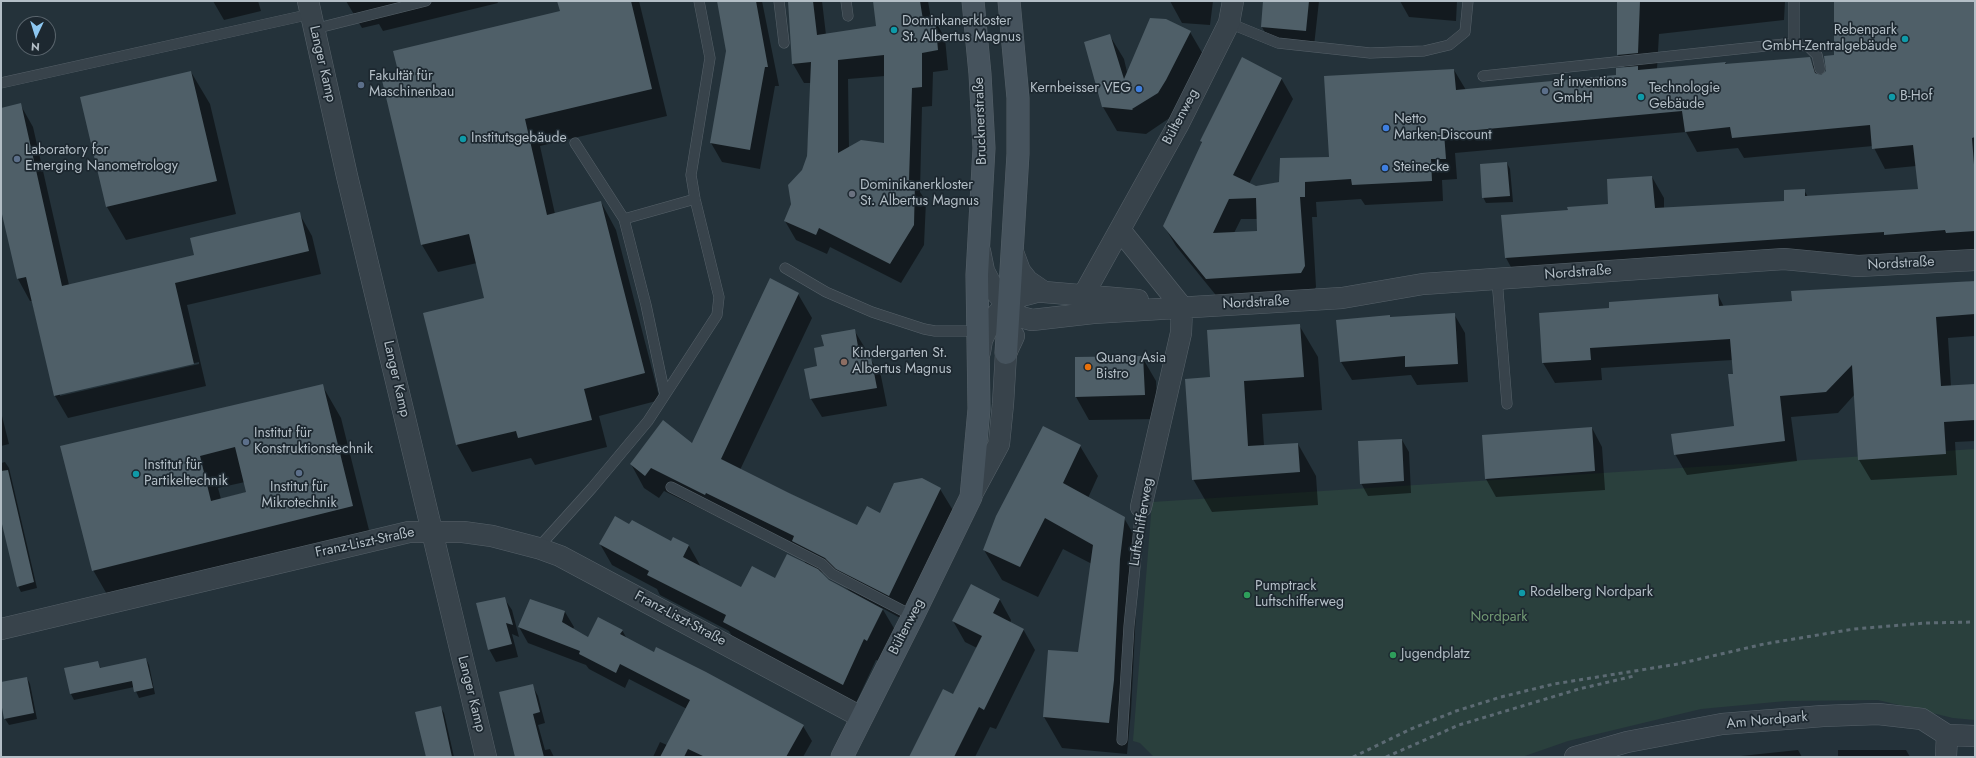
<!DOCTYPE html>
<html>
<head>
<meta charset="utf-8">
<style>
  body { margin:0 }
  #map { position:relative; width:1976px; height:758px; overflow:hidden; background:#24323a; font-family:Jost,sans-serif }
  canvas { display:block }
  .frame { position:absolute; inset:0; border:2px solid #b3bec6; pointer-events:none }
  .north { position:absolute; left:16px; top:16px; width:40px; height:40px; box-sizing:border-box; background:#1d2830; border:1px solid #59646c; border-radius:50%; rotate:184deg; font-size:11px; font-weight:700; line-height:16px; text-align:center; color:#b3bec6 }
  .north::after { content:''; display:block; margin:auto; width:14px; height:18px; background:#8dc7f1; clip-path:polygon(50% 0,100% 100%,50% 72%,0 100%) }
</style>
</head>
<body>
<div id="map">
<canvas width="1976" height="758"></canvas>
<div class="frame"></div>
<div class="north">N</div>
</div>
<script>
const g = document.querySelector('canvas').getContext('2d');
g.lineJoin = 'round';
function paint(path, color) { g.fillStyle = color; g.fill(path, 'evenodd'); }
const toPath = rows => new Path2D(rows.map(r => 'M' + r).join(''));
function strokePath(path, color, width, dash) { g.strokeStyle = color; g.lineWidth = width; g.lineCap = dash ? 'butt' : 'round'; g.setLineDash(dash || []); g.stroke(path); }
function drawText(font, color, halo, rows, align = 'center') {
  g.font = font + ' Jost,sans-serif'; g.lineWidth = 3.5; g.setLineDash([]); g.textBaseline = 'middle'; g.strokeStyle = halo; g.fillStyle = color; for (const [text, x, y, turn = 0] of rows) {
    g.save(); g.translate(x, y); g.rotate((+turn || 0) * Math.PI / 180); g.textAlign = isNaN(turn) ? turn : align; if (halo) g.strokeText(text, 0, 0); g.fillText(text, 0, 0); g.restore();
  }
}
paint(toPath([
  [1975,449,1975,720,1953,718,1878,700,1786,701,1701,709,1568,741,1522,757,1154,757,1140,743,1133,741,1152,502]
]), '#2a403d');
paint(toPath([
  [213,1,258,1,261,11,224,20],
  [346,1,497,1,498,3,383,31,379,24,362,28],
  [558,1,639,1,667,116,540,146,555,214,601,202,616,230,660,400,599,416,607,447,535,465,531,458,472,472,457,445,425,314,485,299,477,263,438,272,422,245,399,72,561,12],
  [718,1,762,1,779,86,775,86,760,169,722,162,711,143,727,51],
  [789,1,822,1,826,35,877,27,874,1,928,1,931,19,934,19,945,38,948,70,933,72,932,106,922,107,920,192,926,201,924,245,901,283,830,247,827,254,796,240,785,221,807,158,811,83,804,83,793,64],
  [885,76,885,144,849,148,848,79],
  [1170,1,1213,1,1210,25,1182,23],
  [1264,1,1319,1,1314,46,1270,42,1262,27],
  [1400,1,1457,1,1456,21,1409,17],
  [1618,1,1785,1,1784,20,1659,34,1657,69,1726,63,1727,65,1809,58,1819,75,1822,76,1827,71,1835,56,1835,1,1975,1,1975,252,1958,253,1956,250,1897,255,1896,253,1517,278,1506,258,1502,215,1569,211,1609,205,1652,177,1664,198,1664,209,1785,202,1804,190,1808,197,1919,190,1916,166,1885,169,1873,146,1744,158,1738,148,1697,152,1686,132,1455,153,1457,179,1442,180,1443,201,1365,205,1361,199,1316,202,1317,217,1312,217,1316,287,1312,293,1219,299,1176,246,1164,226,1202,144,1201,141,1281,78,1293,99,1249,184,1256,187,1280,182,1330,158,1454,70,1466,90,1617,76,1625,68,1618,55],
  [1241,219,1258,219,1258,232,1234,233],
  [1190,32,1204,56,1171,117,1146,134,1117,131,1103,107,1110,36,1124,59,1127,72],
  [191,72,210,104,236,214,126,240,107,207,82,97],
  [20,104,33,127,69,285,196,256,299,213,312,236,321,274,187,305,206,386,68,418,55,396,32,301,30,301,18,279,1,206,1,109],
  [199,362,199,364,60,396,60,394],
  [1507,163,1510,169,1513,202,1486,203,1483,197],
  [1975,281,1975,336,1948,338,1951,387,1975,385,1975,441,1955,442,1957,475,1871,480,1859,460,1855,394,1838,413,1791,417,1797,461,1687,475,1675,454,1735,427,1733,360,1601,368,1602,380,1555,383,1543,363,1610,309,1718,295,1724,307,1793,302],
  [798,294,812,318,740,470,857,526,940,489,954,512,902,619,882,608,895,630,879,661,876,660,855,705,736,643,729,631,660,595,657,589,612,565,600,544,630,525,672,542,674,538,689,546,701,567,741,589,776,580,806,564,802,557,719,515,718,517,664,491,659,498,644,488,631,464,692,445],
  [820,571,840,582,850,591,828,581],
  [1454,314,1465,333,1468,382,1417,385,1411,375,1352,380,1341,362,1391,318],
  [1299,325,1318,357,1322,410,1262,414,1264,446,1298,444,1316,476,1318,505,1212,512,1193,479,1211,378],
  [854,330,865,348,867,358,870,358,881,376,887,406,822,417,811,399,805,370,818,367,825,347],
  [1142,357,1156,381,1158,419,1089,420,1076,397],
  [322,385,341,418,371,538,112,603,93,570,62,447],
  [245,482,247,492,221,499,218,488],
  [1,412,9,444,1,446],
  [1592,428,1602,447,1605,490,1496,497,1486,479],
  [1402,440,1409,452,1411,493,1368,496,1361,483],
  [1080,446,1098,476,1088,498,1124,518,1142,549,1137,591,1131,711,1127,754,1062,748,1044,717,1049,651,1079,653,1092,564,1063,549,1038,597,1002,580,984,550],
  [5,462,9,468,37,588,21,592,18,586,1,518,1,463],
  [971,586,1000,600,1011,620,1010,623,1023,629,1035,650,996,729,990,727,975,757,911,757,954,696,977,648,965,642,953,621],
  [504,598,512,610,519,637,512,634,518,657,496,662,489,649],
  [565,612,574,627,573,629,588,638,622,630,627,639,803,726,812,741,803,757,653,757,660,742,667,745,687,709,629,679,625,688,589,669,586,665,528,643,519,627],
  [146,659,149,665,155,694,139,698,134,687,74,700,71,694,98,662,101,669],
  [27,678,30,684,37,719,9,725,5,719,3,708,1,708,1,683],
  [532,685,538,696,545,723,538,725,545,750,550,749,554,757,516,757],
  [440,707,444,713,454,757,427,757],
  [1798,750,1802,757,1741,757,1741,756],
  [1838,750,1906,750,1910,757,1838,757]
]), '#0007');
paint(toPath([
  [557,1,631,1,652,89,525,119,547,215,601,201,645,373,584,389,592,420,518,438,516,431,456,445,423,313,484,298,469,234,421,245,381,76,398,71,393,51,560,11],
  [717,1,756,1,768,67,765,67,750,150,710,143,726,51],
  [788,1,813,1,817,35,876,26,873,1,920,1,923,20,935,18,938,50,922,53,922,87,912,88,909,180,915,181,914,225,890,264,819,228,816,235,784,221,791,204,788,185,802,170,807,156,811,62,792,64],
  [884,55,884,143,861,140,838,153,838,60],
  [1263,1,1309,1,1306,31,1261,27],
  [1617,1,1640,1,1638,53,1617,55],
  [1834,1,1975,1,1975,137,1972,138,1975,178,1975,231,1946,233,1945,230,1884,235,1884,232,1505,258,1501,215,1568,210,1567,207,1608,204,1607,179,1652,176,1655,208,1784,201,1784,190,1805,189,1805,196,1918,189,1913,145,1872,149,1870,125,1732,138,1730,127,1685,132,1682,111,1444,133,1446,159,1431,159,1432,181,1352,185,1351,179,1305,182,1305,197,1300,197,1305,266,1301,273,1206,279,1163,226,1202,142,1200,141,1242,57,1282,78,1233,175,1256,186,1279,182,1280,158,1329,157,1324,76,1454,69,1456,90,1616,75,1616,68,1638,66,1638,70,1726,62,1725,64,1810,57,1815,73,1821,75,1826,71,1824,56,1834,55],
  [1256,198,1257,231,1213,233,1229,199],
  [1150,18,1166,19,1191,31,1166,80,1158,93,1132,109,1133,110,1102,107,1084,42,1110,34,1124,79],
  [191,71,217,181,106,207,80,97],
  [21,103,62,286,194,255,190,238,300,212,309,251,175,283,194,364,54,396,26,277,17,279,1,210,1,108],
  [1507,162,1510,196,1482,198,1480,164],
  [770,278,799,293,721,459,789,493,857,525,867,506,880,513,894,483,922,478,941,488,889,596,836,569,825,558,792,541,794,536,706,493,705,495,651,468,645,476,630,464,663,420,692,443],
  [1975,281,1975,314,1936,317,1941,386,1975,384,1975,420,1944,422,1946,454,1858,460,1852,365,1826,392,1780,396,1785,441,1674,455,1671,434,1734,426,1728,374,1733,374,1730,339,1590,348,1591,360,1542,363,1539,313,1609,308,1609,302,1718,294,1719,306,1792,301,1791,291],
  [1455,313,1458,364,1405,367,1405,356,1340,362,1336,320,1390,315,1390,317],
  [1300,324,1304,377,1244,381,1248,446,1298,443,1300,472,1192,480,1185,379,1210,377,1207,330],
  [855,329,860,358,871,357,877,388,810,399,804,369,817,366,814,348,824,346,821,335],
  [1143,356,1145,395,1075,397,1075,357],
  [323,384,353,506,92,571,60,446],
  [235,447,246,492,211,501,200,456],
  [1043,426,1081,445,1063,483,1125,517,1120,559,1114,680,1109,723,1043,717,1048,650,1078,652,1093,545,1045,518,1020,567,983,550,996,516],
  [1592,427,1595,471,1485,479,1482,435],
  [1402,439,1404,481,1360,484,1358,441],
  [8,470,34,582,17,587,1,520,1,471],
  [615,516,629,524,632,520,671,541,673,537,689,545,683,557,741,587,752,566,775,578,787,554,818,569,829,580,883,609,867,641,864,639,843,685,723,622,726,615,647,575,649,571,599,544],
  [971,584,1000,599,993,613,1024,629,984,710,979,707,954,757,909,757,943,689,953,694,982,636,952,621],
  [505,597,513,625,506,623,512,644,488,650,476,603],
  [530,599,565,611,562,622,588,637,598,617,623,630,620,634,654,652,656,647,706,672,804,725,786,757,705,757,688,749,684,757,660,757,690,700,620,664,616,673,579,654,580,651,518,627],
  [146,658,153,688,134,692,132,681,70,694,64,668,98,661,100,668],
  [27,677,34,713,4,719,1,702,1,682],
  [533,684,540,712,533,714,544,757,515,757,499,692],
  [441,706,452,757,426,757,415,712]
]), '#4f5f68');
const lane = toPath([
  [779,1,784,43],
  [846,1,848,16],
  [1229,23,1278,43,1370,53,1424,51,1449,45,1465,32,1468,1],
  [314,29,426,1],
  [1794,43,1809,47,1817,55,1820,69],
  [1483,76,1794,43,1794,1],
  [1,83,311,14],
  [575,143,624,219,646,305,665,395],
  [624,219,695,199],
  [785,268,826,292,872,312,924,329,935,331,978,331],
  [1497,279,1507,404],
  [671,487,822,564,832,574,913,616],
  [538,548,592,488,648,421,717,315,719,297,695,199,691,175,710,58,699,1],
  [1122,740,1129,626,1141,507]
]);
const street = toPath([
  [308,1,347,176,486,757],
  [1120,230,1182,307],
  [980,251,984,271,994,290,1017,316,1032,320,1093,313,1342,298,1423,284,1696,265,1784,259,1858,266,1975,260],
  [1013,252,1020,271,1028,281,1044,292,1138,300],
  [1084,294,1178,125,1229,23,1233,1],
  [980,352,982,340,990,323,999,312,1021,296,1036,292,1044,292],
  [971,496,999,444,1003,404,1006,353,1014,336],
  [1141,507,1181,333,1182,307],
  [1,629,409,532,463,532,492,536,538,548,560,556,861,717],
  [1575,757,1627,742,1722,724,1823,716,1878,714,1922,719,1947,735,1975,736],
  [1946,757,1947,735]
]);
const secondary = toPath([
  [1006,353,1018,154,1018,98,1009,1],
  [842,757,913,616,971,497,979,409,977,275,984,148,980,74,973,1]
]);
strokePath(lane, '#566169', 11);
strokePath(street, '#566169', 22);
strokePath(secondary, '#566169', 23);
strokePath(lane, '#38434b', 10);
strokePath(street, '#38434b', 21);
strokePath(secondary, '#46535d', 22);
strokePath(toPath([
  [1353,757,1411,729,1456,711,1501,697,1554,684,1678,664,1764,644,1854,629,1926,623,1975,622],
  [1386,757,1459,725,1579,689,1634,676]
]), '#5c6a73', 3, [4, 4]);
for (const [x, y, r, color] of [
  [894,30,4,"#0f9aa8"],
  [1905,39,4,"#0f9aa8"],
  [361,85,4,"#5c6f8a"],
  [1139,89,4,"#3f7fe0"],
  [1545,91,4,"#5c6f8a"],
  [1641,97,4,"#0f9aa8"],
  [1892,97,4,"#0f9aa8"],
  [1386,128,4,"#3f7fe0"],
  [463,139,4,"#0f9aa8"],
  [17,159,4,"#5c6f8a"],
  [1385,168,4,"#3f7fe0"],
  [852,194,4,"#6b7280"],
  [844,362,4,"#8d6e63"],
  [1088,367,4,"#e8710a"],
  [246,442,4,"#5c6f8a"],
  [299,473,4,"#5c6f8a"],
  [136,474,4,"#0f9aa8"],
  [1522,593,4,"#0f9aa8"],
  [1247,595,4,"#2e9e5b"],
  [1393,655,4,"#2e9e5b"]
]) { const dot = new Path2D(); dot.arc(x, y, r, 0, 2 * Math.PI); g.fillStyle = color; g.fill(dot); strokePath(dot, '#1d2830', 1.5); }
drawText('14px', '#b3bec6', '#1d2830', [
  ["Dominkanerkloster",902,22],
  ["St. Albertus Magnus",902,38],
  ["Rebenpark",1897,31,"right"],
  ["GmbH-Zentralgebäude",1897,47,"right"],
  ["Fakultät für",369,77],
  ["Maschinenbau",369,93],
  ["af inventions",1553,83],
  ["GmbH",1553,99],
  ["Kernbeisser VEG",1131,89,"right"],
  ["Technologie",1649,89],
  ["Gebäude",1649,105],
  ["B-Hof",1900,97],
  ["Netto",1394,120],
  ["Marken-Discount",1394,136],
  ["Institutsgebäude",471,139],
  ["Laboratory for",25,151],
  ["Emerging Nanometrology",25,167],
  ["Steinecke",1393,168],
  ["Dominikanerkloster",860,186],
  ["St. Albertus Magnus",860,202],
  ["Kindergarten St.",852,354],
  ["Albertus Magnus",852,370],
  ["Quang Asia",1096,359],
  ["Bistro",1096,375],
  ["Institut für",254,434],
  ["Konstruktionstechnik",254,450],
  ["Institut für",144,466],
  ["Partikeltechnik",144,482],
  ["Institut für",299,488,"center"],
  ["Mikrotechnik",299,504,"center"],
  ["Pumptrack",1255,587],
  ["Luftschifferweg",1255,603],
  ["Rodelberg Nordpark",1530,593],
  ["Jugendplatz",1401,655]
], 'left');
drawText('14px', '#b3bec6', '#1d2830', [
  ["Langer Kamp",322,64,77],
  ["Bültenweg",1181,117,-62],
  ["Brucknerstraße",981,121,-92],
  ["Nordstraße",1901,264,-3],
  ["Nordstraße",1578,273,-4],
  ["Nordstraße",1256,303,-3],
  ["Langer Kamp",396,379,77],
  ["Luftschifferweg",1142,522,-81],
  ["Franz-Liszt-Straße",365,543,-12],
  ["Franz-Liszt-Straße",680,619,28],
  ["Bültenweg",907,627,-63],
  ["Langer Kamp",471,694,76],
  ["Am Nordpark",1767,721,-5]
]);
drawText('14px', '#739b74', '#1d2830', [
  ["Nordpark",1499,618]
]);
</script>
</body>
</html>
